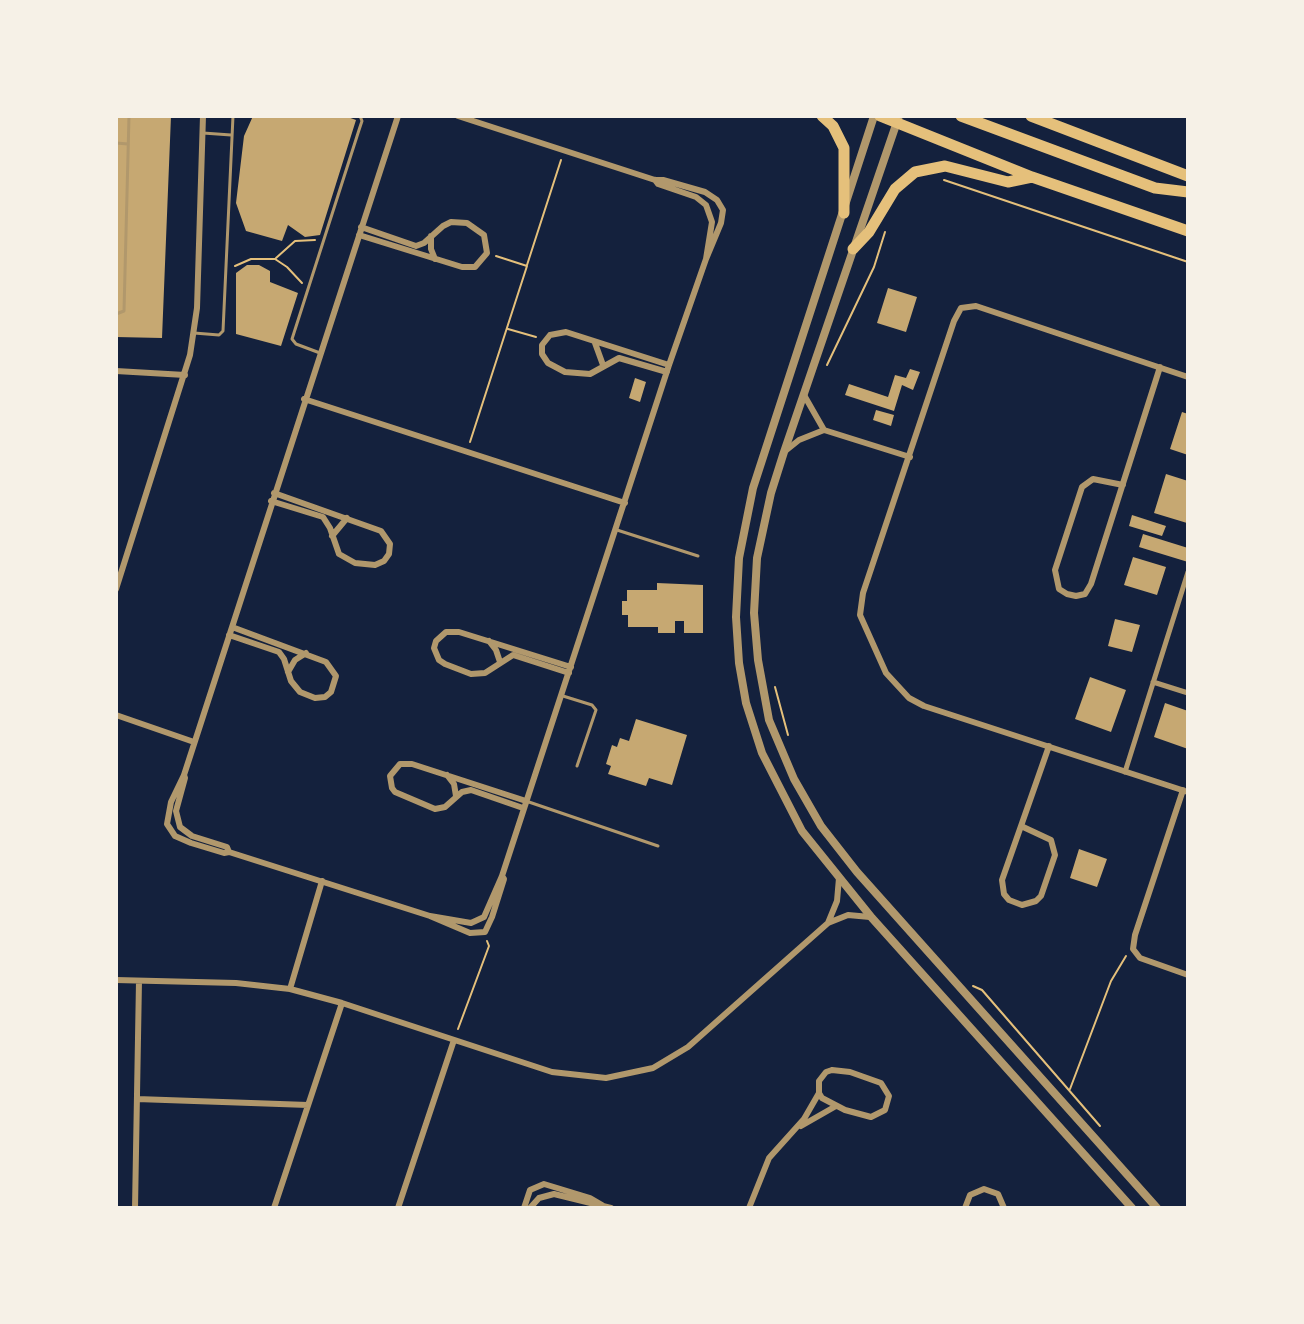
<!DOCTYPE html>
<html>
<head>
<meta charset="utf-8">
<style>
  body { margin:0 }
  #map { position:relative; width:1304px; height:1324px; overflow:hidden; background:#14213d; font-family:"Work Sans",sans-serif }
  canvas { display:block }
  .frame { position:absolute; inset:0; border:118px solid #f6f1e7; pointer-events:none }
</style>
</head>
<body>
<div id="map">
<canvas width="1304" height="1324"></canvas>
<div class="frame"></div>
</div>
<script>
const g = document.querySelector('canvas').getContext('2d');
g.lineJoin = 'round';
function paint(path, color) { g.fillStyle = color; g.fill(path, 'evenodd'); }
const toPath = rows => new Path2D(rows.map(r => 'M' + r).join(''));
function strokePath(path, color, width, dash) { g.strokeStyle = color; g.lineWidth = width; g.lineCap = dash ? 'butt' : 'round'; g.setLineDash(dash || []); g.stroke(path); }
paint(toPath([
  [116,116,171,116,162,338,116,337],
  [253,116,345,116,356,120,320,235,305,237,288,225,282,241,246,231,236,203,244,136],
  [247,265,259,265,270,271,270,282,298,293,281,346,236,334,236,273],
  [888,288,917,297,906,332,877,323],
  [910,369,920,372,913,390,902,385,894,411,845,395,849,384,888,397,895,375,906,378],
  [635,378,646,382,640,402,629,398],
  [876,410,894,415,891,426,873,420],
  [1182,412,1188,414,1188,455,1170,449],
  [1166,474,1188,481,1187,523,1154,513],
  [1132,515,1166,526,1162,536,1129,526],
  [1143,534,1188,548,1188,562,1139,547],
  [1133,557,1166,567,1157,595,1124,585],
  [657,583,703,585,703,633,684,633,684,621,675,621,675,633,658,633,658,627,628,627,628,615,622,615,622,601,627,601,627,590,657,590],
  [1115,619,1140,625,1132,652,1108,646],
  [1090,677,1126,690,1111,732,1075,719],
  [1165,703,1188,711,1188,749,1154,737],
  [636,719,687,735,672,785,649,778,646,786,608,774,611,766,606,764,612,745,617,747,620,738,629,741],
  [1079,849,1107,859,1097,887,1070,878]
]), '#c6a872');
strokePath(toPath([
  [944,180,1188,262],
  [276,258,295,241,315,240],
  [527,265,561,160],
  [235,266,251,259,275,259,287,267,302,283],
  [508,329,536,337],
  [827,365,874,267,885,232],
  [470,442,527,266,496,256],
  [775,687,788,735],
  [973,986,982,990,1100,1126],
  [458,1029,489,946,487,941],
  [1070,1089,1111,981,1126,956]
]), '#e5c07b', 2);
strokePath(toPath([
  [203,133,231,135],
  [116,143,128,144],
  [116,314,124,311,129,116],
  [194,333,219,335,223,331,233,116],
  [320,353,296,344,292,339,359,130,362,121,360,116],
  [617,530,698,556],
  [563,696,592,705,596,710,577,766],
  [526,801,658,846]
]), '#b1986c', 3);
strokePath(toPath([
  [1153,682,1188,693],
  [1125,772,1188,572]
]), '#b1986c', 5);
strokePath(toPath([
  [398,116,184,775,171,802,167,824,175,836,191,843,224,853,229,852,430,916,471,923,484,917,502,876,669,365,706,259,721,223,723,210,717,200,705,192,663,180,655,180,458,116],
  [655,180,658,184,696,197,706,205,712,222,706,259],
  [359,235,462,267,475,267,487,253,484,235,467,223,451,222,443,226,424,243,416,246,361,227],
  [431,236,431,249,435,259],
  [595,343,603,365],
  [116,371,185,375],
  [667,372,619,358,590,374,565,372,548,363,542,354,542,345,550,335,566,332,669,365],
  [1188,377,976,306,961,308,954,321,863,593,860,615,886,673,909,698,924,706,1188,792],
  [804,395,824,430],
  [304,399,625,503],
  [784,452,799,440,824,430,910,457],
  [1123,485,1093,479,1082,487,1055,570,1059,589,1067,594,1076,596,1085,594,1091,584,1160,367],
  [271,501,323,517,330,528,339,554,355,563,375,565,384,561,389,554,390,544,381,531,274,493],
  [332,536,347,518],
  [116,589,190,355,197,308,203,116],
  [229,635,279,652,284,659,291,681,300,692,315,698,325,697,331,692,336,676,326,662,232,627],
  [489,641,496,650,500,662],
  [288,672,295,660,306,653],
  [569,673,513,655,485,673,471,674,445,664,439,660,434,648,436,641,446,632,459,632,571,667],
  [116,715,194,742],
  [184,775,185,778,176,811,180,827,192,836,227,847,229,852],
  [447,775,454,784,456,796],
  [1183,790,1135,935,1133,949,1140,958,1188,975],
  [523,808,471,790,462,792,445,807,435,809,395,792,392,788,390,776,400,764,412,764,526,801],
  [1021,826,1051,840,1055,855,1041,896,1036,901,1022,905,1009,900,1004,894,1002,880,1021,826],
  [1021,826,1049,746],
  [430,916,470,933,485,932,492,917,504,879,502,876],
  [828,923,837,901,839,878],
  [116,980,236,983,290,989,342,1003,552,1072,606,1078,653,1068,688,1047,828,923,848,915,870,917],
  [290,989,322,881],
  [832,1070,850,1072,881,1083,889,1096,885,1110,871,1117,845,1110,822,1098,819,1093,819,1081,826,1072,832,1070],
  [137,1099,308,1105],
  [801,1126,836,1106],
  [135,1208,139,981],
  [274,1208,342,1003],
  [398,1208,454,1040],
  [524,1208,530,1190,544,1184,590,1198,602,1205],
  [530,1208,539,1198,554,1194,611,1208],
  [749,1208,769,1158,804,1119,819,1093],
  [965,1208,970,1195,984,1189,998,1194,1004,1208]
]), '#b1986c', 6);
strokePath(toPath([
  [874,116,753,488,739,558,736,617,739,663,746,703,762,753,802,831,872,918,1132,1208],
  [899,116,784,452,771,493,757,558,754,613,758,660,769,720,794,779,821,826,857,872,1157,1208]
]), '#b1986c', 8);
strokePath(toPath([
  [822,116,833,126,844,148,844,213],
  [880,116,1032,177,1188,231],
  [961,116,1155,188,1188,192],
  [1031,116,1188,176],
  [853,249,869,232,895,189,915,172,945,166,1008,182,1032,177]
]), '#e5c07b', 11);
</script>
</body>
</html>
